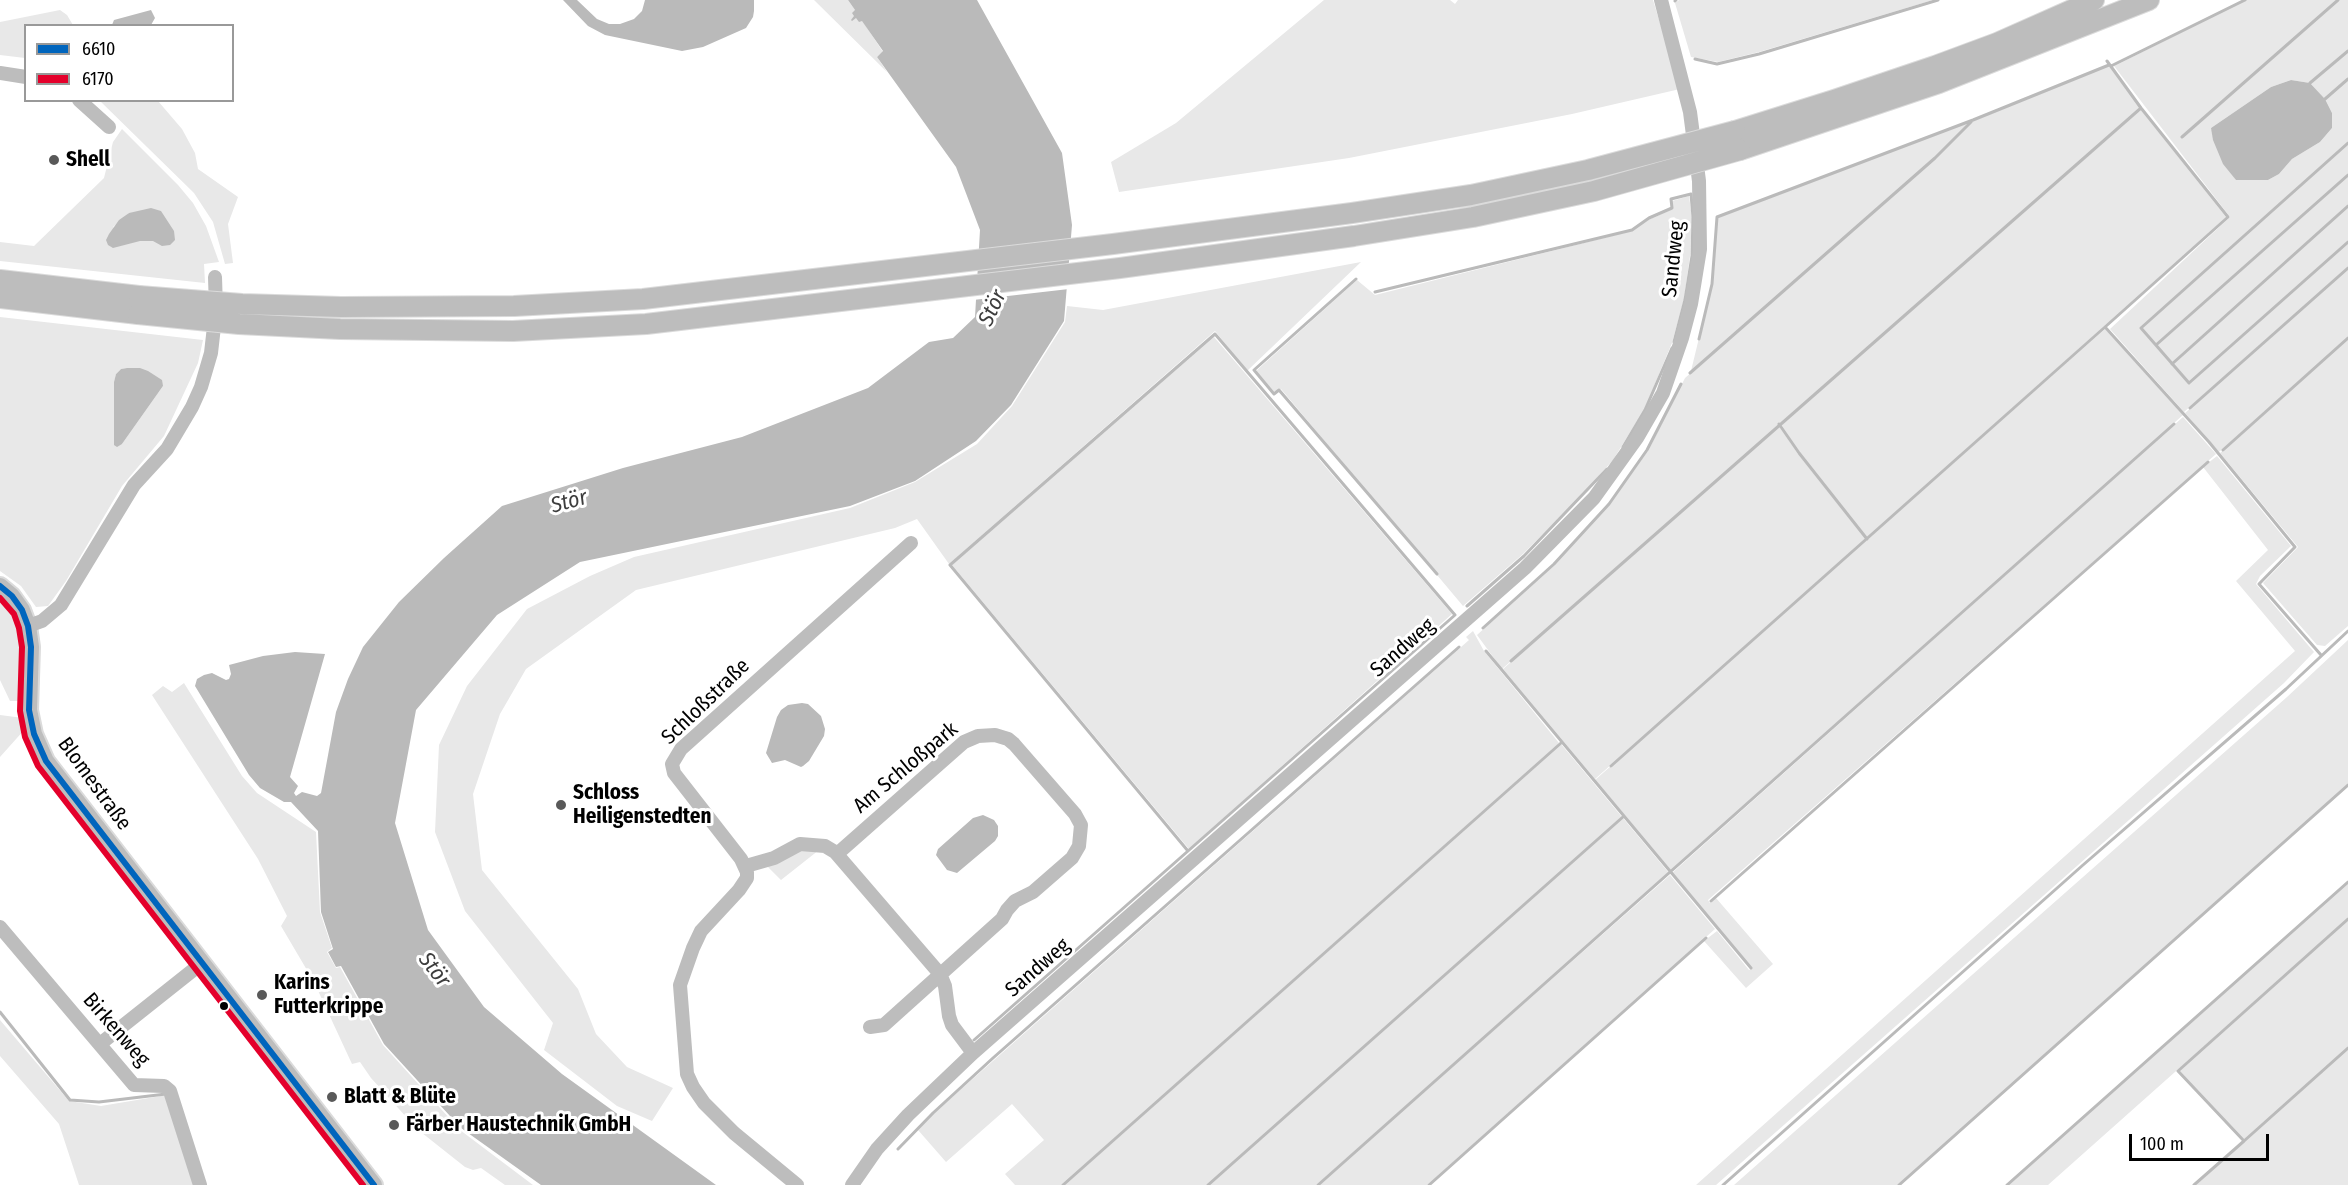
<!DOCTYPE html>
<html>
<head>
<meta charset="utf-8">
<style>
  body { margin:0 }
  #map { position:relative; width:2348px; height:1185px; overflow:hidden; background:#fff; font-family:"Fira Sans Condensed",sans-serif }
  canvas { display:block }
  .legend { position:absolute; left:24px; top:24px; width:210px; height:78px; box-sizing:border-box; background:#fff; border:2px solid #999; margin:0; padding:8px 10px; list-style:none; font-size:18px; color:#000 }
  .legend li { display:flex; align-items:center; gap:12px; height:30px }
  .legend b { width:30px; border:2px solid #999 }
  .scale { position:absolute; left:2129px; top:1134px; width:140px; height:27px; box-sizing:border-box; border:3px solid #000; border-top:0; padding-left:8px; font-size:18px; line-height:21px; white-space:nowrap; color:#000; -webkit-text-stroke:4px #fff; paint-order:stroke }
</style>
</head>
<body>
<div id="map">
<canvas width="2348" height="1185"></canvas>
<ul class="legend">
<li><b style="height:8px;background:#0065bd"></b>6610</li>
<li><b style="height:8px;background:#e4002b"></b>6170</li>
</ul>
<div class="scale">100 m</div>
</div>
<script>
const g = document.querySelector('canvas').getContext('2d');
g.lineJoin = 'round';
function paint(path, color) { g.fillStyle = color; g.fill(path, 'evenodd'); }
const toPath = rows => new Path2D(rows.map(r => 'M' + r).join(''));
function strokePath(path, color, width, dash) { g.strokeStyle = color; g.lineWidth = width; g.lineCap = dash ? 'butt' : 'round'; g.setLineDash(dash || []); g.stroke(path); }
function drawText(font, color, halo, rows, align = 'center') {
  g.font = font + ' "Fira Sans Condensed",sans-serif'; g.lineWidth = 6; g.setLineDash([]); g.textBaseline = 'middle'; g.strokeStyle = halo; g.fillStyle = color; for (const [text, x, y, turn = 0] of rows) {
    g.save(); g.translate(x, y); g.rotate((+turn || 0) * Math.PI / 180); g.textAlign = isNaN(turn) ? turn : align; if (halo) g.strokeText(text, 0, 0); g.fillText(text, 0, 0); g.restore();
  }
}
paint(toPath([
  [814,0,848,0,855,10,856,18,862,20,883,52,877,57,887,72],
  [1324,0,1450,0,1455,4,1458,0,1653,0,1680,89,1572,114,1349,158,1119,192,1111,162,1176,123],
  [1679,0,1933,0,1759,52,1718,62,1691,57,1675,3],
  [2246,0,2337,0,2181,137,2339,0,2348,0,2348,267,2184,412,2110,329,2230,217,2114,66],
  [2291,80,2310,83,2325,99,2332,113,2332,128,2320,142,2292,159,2279,174,2268,180,2236,180,2211,128,2271,87],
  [60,10,67,15,73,25,26,26,25,58,0,55,0,22],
  [2109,66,2140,108,1502,669,1477,635,1554,565,1609,505,1648,451,1685,378,1935,159,1973,121],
  [100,101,158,101,182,129,195,153,198,169,238,197,228,224,233,263,225,264,213,222,194,193],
  [2141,110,2226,217,1867,538,1800,454,1781,424],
  [1970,122,1934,158,1691,371,1712,284,1718,217],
  [122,129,178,185,193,203,206,226,219,262,204,264,205,283,0,261,0,242,34,246,104,178,113,142],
  [129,213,153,241,140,241,113,227],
  [1689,196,1692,218,1690,256,1684,299,1672,343,1644,410,1613,460,1580,497,1523,554,1463,606,1281,389,1274,392,1256,371,1357,280,1375,295,1632,231,1648,220,1673,209,1672,201],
  [1361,262,1247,371,1215,331,949,564,917,519,895,528,636,590,526,669,500,714,473,794,482,870,578,989,596,1034,627,1067,673,1088,652,1121,617,1106,544,1050,553,1023,465,911,435,832,439,745,467,686,527,609,590,576,634,557,850,508,915,482,977,444,1012,406,1065,322,1067,306,1103,310],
  [2348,269,2348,337,2219,452,2185,413],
  [0,317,203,340,198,363,164,436,122,486,66,581,48,606,36,607,21,586,0,571],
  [127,368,163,386,122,444,114,445,114,382,116,374,121,369],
  [2105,329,2183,415,1671,871,1595,780],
  [1214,337,1452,614,1189,849,952,565],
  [2348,339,2348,626,2325,646,2317,645,2263,583,2298,547,2220,453],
  [2183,417,2216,454,1708,900,1710,903,1716,898,1773,964,1746,988,1704,941,1717,931,1749,970,1752,968,1672,873],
  [1779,426,1798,454,1866,539,1595,779,1503,669],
  [2217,456,2291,546,2260,576,2256,584,2314,652,2284,683,1716,1185,1696,1185,2295,651,2236,581,2268,550,2203,467],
  [0,596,8,603,19,620,24,647,21,701,10,701,0,680],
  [1473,631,1484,651,1559,743,1062,1185,1015,1185,1005,1174,1044,1140,1012,1104,946,1162,918,1130,933,1114,1469,640,1466,637],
  [2348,640,2348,784,1898,1185,1734,1185,2287,697],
  [184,683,242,776,257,793,316,832,320,912,332,948,327,952,336,968,340,967,383,1045,460,1130,533,1185,505,1185,481,1168,473,1170,465,1167,417,1129,371,1078,360,1062,352,1064,314,982,281,926,287,916,258,859,152,695,163,686,172,692],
  [0,715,23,718,25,729,0,757],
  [1561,744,1622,817,1320,1087,1207,1185,1065,1185],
  [1623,818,1669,873,1316,1185,1209,1185],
  [799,848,819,850,781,880,768,867],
  [1670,875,1715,929,1427,1185,1318,1185],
  [2348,883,2348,918,2048,1185,2007,1185],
  [2348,920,2348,1047,2244,1140,2179,1071],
  [0,1020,69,1101,101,1106,167,1095,195,1185,79,1185,59,1124,0,1056],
  [2348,1049,2348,1185,2196,1185,2244,1142]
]), '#e8e8e8');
paint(toPath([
  [563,0,577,0,597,19,609,24,620,24,634,19,642,11,645,0,754,0,754,11,753,17,746,28,703,47,682,51,605,35,588,26],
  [848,0,977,0,1062,153,1072,225,1064,321,1011,405,976,441,915,481,850,506,580,562,497,615,416,710,395,823,428,930,484,1007,562,1074,716,1185,541,1185,461,1128,384,1044,341,966,336,967,328,952,333,949,321,912,318,831,291,802,284,802,260,788,249,775,195,686,197,679,204,675,212,673,226,680,229,679,231,674,229,665,263,656,295,652,325,654,290,777,298,786,294,793,296,796,302,792,317,796,321,793,336,712,348,679,363,647,399,602,444,558,502,506,623,468,742,437,868,388,929,342,953,338,975,317,980,230,956,167,877,57,883,51,862,21,859,22,856,18,852,21,851,20,854,16,852,13,855,10],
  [151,10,155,18,151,25,112,25,114,20],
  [2291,80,2310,83,2325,99,2332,113,2332,128,2320,142,2292,159,2279,174,2268,180,2236,180,2223,164,2213,140,2211,128,2271,87],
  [151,208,161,211,174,231,175,240,170,245,162,246,153,241,140,241,113,248,108,245,106,240,109,234,119,220,129,213],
  [127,368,140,368,148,371,162,380,163,386,122,444,117,447,114,445,114,382,116,374,121,369],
  [802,703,808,704,821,716,825,729,824,736,809,761,803,766,801,767,785,760,772,763,766,753,777,717,781,710,788,705],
  [983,815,994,820,998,826,998,836,995,841,957,873,947,870,936,855,938,849,973,818]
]), '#bababa');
paint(toPath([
  [1072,265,1069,289,973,300,975,277]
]), '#fff');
strokePath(toPath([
  [1675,1,1676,0],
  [1695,59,1717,64,1759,54,1938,0],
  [2107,61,2141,108,2228,217,2105,327,2209,442,2295,547,2259,584,2321,655],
  [2111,66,2245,0],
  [2310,83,2348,51],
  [2325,99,2348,79],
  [2182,137,2338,0],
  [2348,143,2141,328,2189,383,2348,242],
  [1356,279,1254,370,1274,394,1279,390,1437,574],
  [1375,292,1632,230,1649,218,1672,208,1671,199,1691,194,1693,217,1692,256,1685,300,1674,342],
  [1215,334,1455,615,1188,851,950,565,1215,334],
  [1699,339,1712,284,1717,217,1973,120,2109,65],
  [2156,345,2348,175],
  [2172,364,2348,206],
  [1690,373,1935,158,1971,122],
  [2190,408,2348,268],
  [1779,424,1799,453,1867,539],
  [1623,447,1645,410,1672,348],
  [2223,450,2348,338],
  [1467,606,1524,556,1607,469],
  [1483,628,1554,564,1609,504,1647,450,1681,384],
  [1486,651,1751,968],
  [1511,661,2141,108],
  [1611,766,2105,327],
  [1711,901,2208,462],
  [2348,919,2178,1071,2244,1141,2348,1048],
  [0,1012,70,1100,99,1102,166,1094],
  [974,1040,1188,851],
  [898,1149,933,1113,993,1058,1459,647],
  [1063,1185,1561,743],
  [1208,1185,1624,816],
  [1318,1185,2174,424],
  [1429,1185,1706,938],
  [1723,1185,2083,865,2286,689,2348,631],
  [1899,1185,2348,785],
  [2007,1185,2348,882],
  [2194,1185,2244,1141]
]), '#bababa', 3);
const major = toPath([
  [0,586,12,596,22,610,28,626,31,647,29,710,34,734,46,761,374,1185]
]);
const highway = toPath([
  [1735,131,1834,100,1935,66,1997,43,2094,0],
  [1740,150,1939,83,2149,0],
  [0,280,139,296],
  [0,298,138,314]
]);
strokePath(major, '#dbdbdb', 20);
strokePath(highway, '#dbdbdb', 22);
strokePath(toPath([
  [0,73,26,77],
  [79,100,109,127],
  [28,626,42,621,61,605,134,485,167,449,192,407,201,387,211,353,216,309,215,277],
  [837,854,964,742,978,736,995,735,1008,739,1014,744,1075,814,1081,825,1079,846,1072,858,1033,892,1015,901,1007,910,1002,919,884,1025,870,1027],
  [746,866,774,858,800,844,825,846,835,852,940,974,945,986,949,1016,952,1025,973,1053],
  [0,927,134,1085,164,1086,170,1091,200,1185],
  [100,1044,202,963],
  [797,1185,734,1133,704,1103,693,1087,687,1074,680,985,693,948,701,931,739,890,747,878,747,872,741,859,674,773,672,764,681,749,911,543],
  [852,1185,877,1149,908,1115,973,1053,1525,568,1594,498,1637,438,1663,393,1682,338,1691,304,1700,249,1699,181,1690,112,1661,0]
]), '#bdbdbd', 14);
strokePath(major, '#bdbdbd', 16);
strokePath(highway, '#bdbdbd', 20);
const highwayBridge = toPath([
  [139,296,242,304,341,307,514,306,643,299,1113,244,1352,213,1471,195,1588,170,1735,131],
  [138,314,239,324,340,329,513,331,646,324,1120,268,1354,236,1473,217,1594,191,1740,150]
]);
strokePath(highwayBridge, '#dbdbdb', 22, []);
strokePath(highwayBridge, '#bdbdbd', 20);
strokePath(toPath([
  [0,586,12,596,22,610,28,626,31,647,29,710,34,734,46,761,374,1185]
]), '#0065bd', 6);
strokePath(toPath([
  [0,598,14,614,19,628,22,647,20,711,25,737,38,766,363,1185]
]), '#e4002b', 6);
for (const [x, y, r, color] of [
  [54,160,6,"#595959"],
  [561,805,6,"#595959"],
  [262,995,6,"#595959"],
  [224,1006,5,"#000"],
  [332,1097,6,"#595959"],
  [394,1125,6,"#595959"]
]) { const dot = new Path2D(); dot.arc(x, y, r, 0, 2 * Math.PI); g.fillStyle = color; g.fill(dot); strokePath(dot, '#fff', 2); }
drawText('bold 21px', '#000', '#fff', [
  ["Shell",66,160],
  ["Schloss",573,793],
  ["Heiligenstedten",573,817],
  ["Karins",274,983],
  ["Futterkrippe",274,1007],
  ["Blatt & Blüte",344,1097],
  ["Färber Haustechnik GmbH",406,1125]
], 'left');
drawText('21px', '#000', '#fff', [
  ["Sandweg",1674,259,-84],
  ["Sandweg",1403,648,-41],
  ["Schloßstraße",706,702,-44],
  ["Am Schloßpark",906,768,-40],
  ["Blomestraße",94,784,54],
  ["Sandweg",1038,968,-41],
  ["Birkenweg",116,1030,49]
]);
drawText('italic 22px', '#3d3d3d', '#fff', [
  ["Stör",993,308,-65],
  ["Stör",569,502,-15],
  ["Stör",434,970,52]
]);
</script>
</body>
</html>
